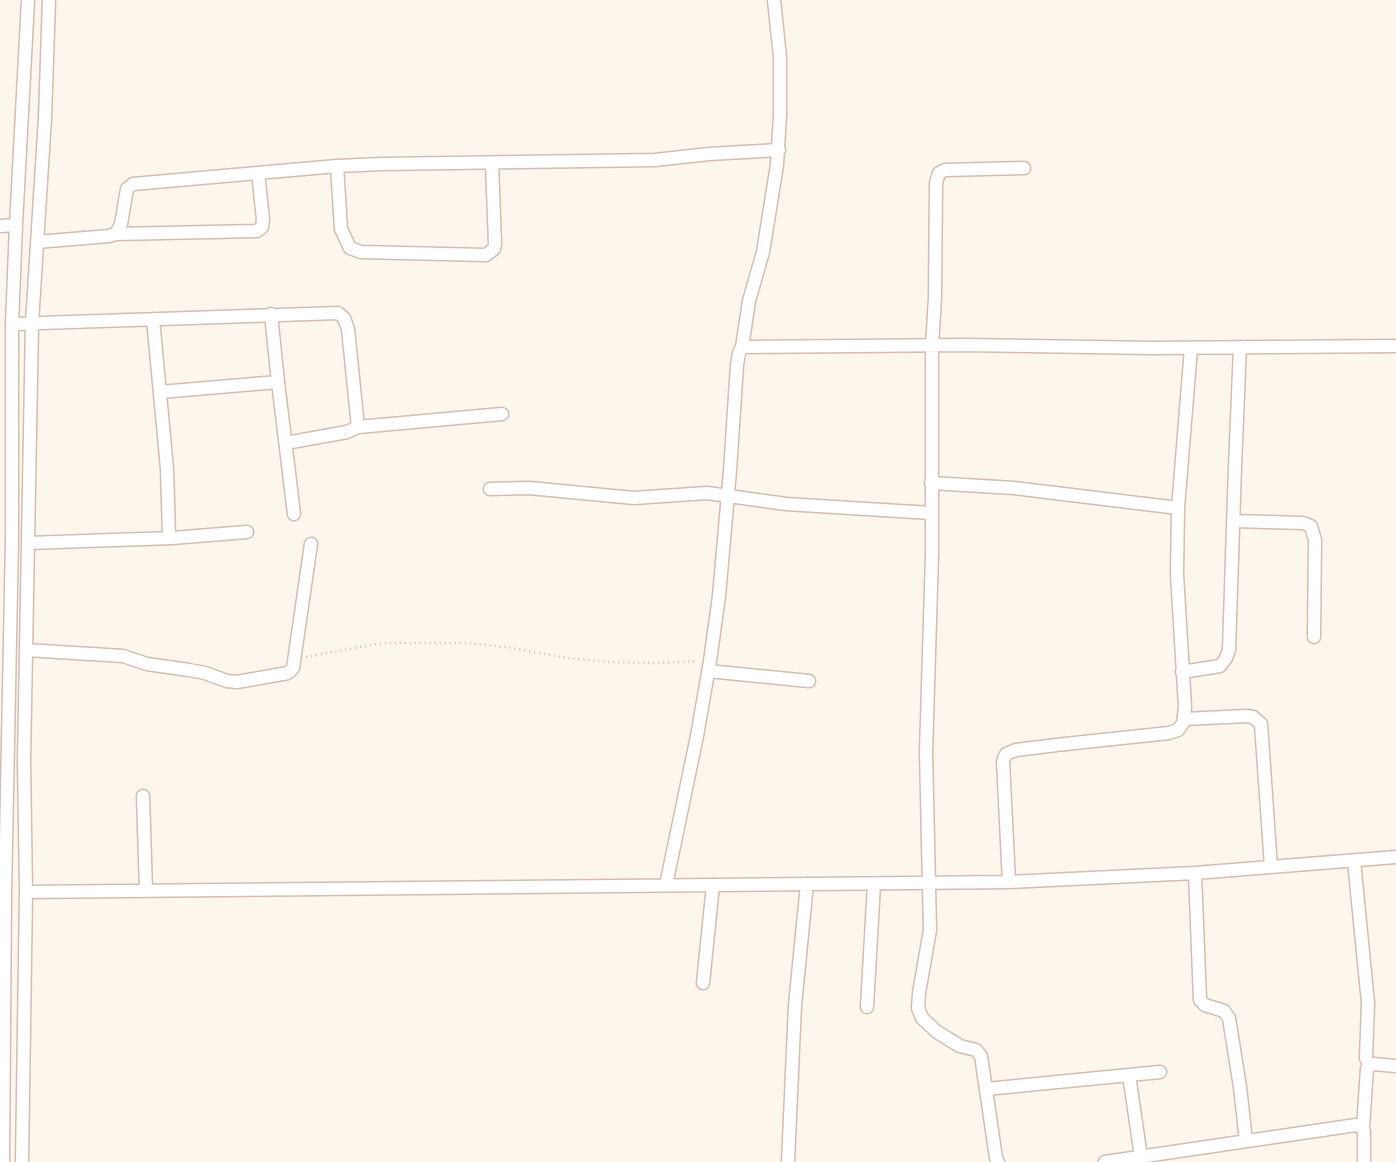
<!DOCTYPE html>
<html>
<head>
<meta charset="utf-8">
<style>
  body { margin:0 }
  canvas { display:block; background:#fdf6ec }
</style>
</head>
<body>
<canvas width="1396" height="1162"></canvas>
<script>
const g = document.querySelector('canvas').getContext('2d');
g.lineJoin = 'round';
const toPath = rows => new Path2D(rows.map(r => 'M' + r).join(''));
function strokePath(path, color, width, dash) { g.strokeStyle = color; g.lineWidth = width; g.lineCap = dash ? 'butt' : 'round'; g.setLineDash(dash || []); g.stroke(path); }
const minor = toPath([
  [337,166,341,229,350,248,361,252,486,255,494,249,495,244,492,163],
  [0,226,16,225],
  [116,234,257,231,262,227,263,219,258,173],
  [37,242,109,236,116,234,121,224,127,189,133,184,337,166,382,164,655,160,709,154,779,150],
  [271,314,278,382,294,514],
  [153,319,167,469,169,535,172,538],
  [12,324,338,313,344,318,348,329,358,427,347,432,286,443],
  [742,347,749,301,763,252,777,165,780,115,780,57,774,0],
  [160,392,278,382],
  [358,427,502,414],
  [931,483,1014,488,1178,508],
  [490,489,529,488,634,498,707,493,786,504,931,513],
  [1233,521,1303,523,1311,526,1315,540,1314,637],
  [28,543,172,538,247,532],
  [26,650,123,656,147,664,189,670,205,673,227,681,237,682,288,673,293,668,311,544],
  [708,671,809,681],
  [1182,672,1220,666,1226,658,1229,650,1235,466,1240,347],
  [1184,719,1247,716,1253,717,1261,724,1271,867],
  [143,796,146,891],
  [1354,861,1368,1003,1366,1058,1369,1066],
  [1195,873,1200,1000,1205,1005,1224,1011,1229,1018,1240,1087,1246,1141],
  [1009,882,1003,761,1006,754,1016,750,1065,744,1169,733,1178,730,1183,723,1185,707,1177,574,1178,508,1191,348],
  [666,885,697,736,710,661,719,596,730,471,737,365,739,353,742,347,967,345,1152,348,1396,346],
  [26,892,1009,882,1195,873,1396,857],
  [703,983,713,885],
  [867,1007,874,884],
  [1129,1075,1141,1157],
  [986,1089,1160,1072],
  [1363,1128,1367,1068,1373,1064,1396,1066],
  [3,1162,5,894,12,538,12,324,16,225,28,0],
  [22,1162,26,892,24,761,32,323,45,118,49,0],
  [788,1162,795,1005,807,884],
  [998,1162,996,1158,981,1056,976,1050,960,1046,937,1032,922,1018,918,1008,919,993,930,930,926,752,932,554,932,346,935,297,936,183,939,173,945,170,1024,168],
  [1105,1162,1356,1125,1363,1128,1364,1132,1364,1162]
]);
strokePath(minor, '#d1beb0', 15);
strokePath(toPath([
  [306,657,382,643,465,643,507,647,567,658,609,662,655,663,697,661]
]), '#d9b8a5', 2.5, [1, 4]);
strokePath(minor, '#fff', 12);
</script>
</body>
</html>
